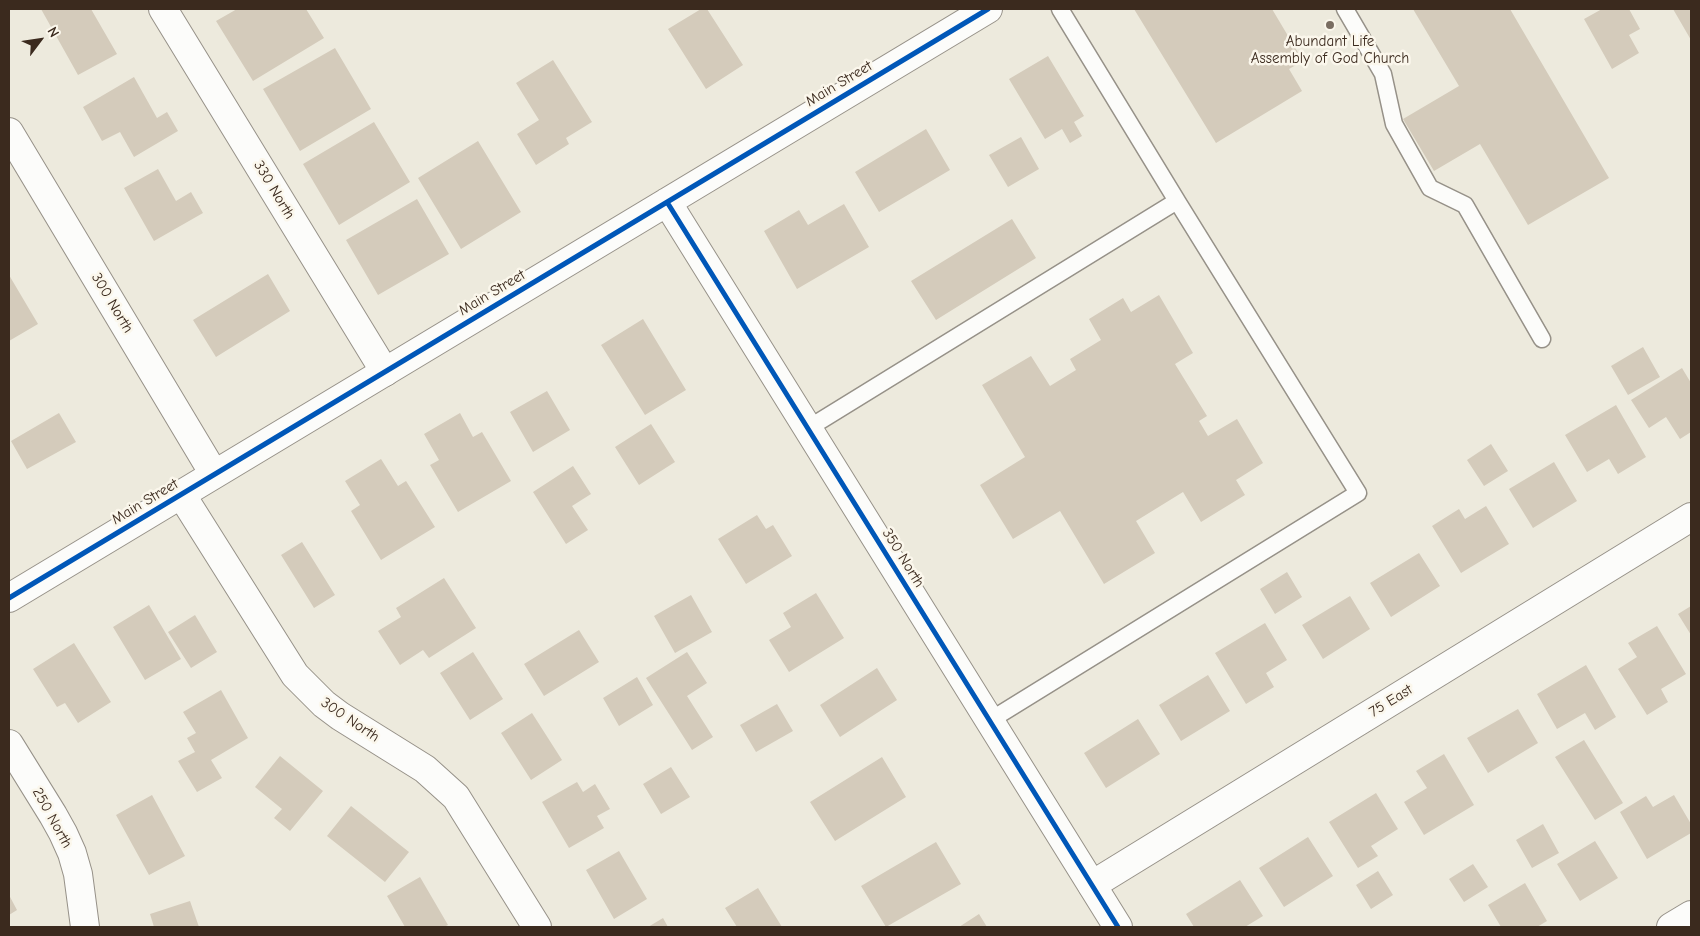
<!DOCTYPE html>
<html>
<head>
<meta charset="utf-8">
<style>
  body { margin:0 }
  #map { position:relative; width:1700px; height:936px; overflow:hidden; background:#edeadd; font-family:"Comic Neue",sans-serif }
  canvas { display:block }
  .frame { position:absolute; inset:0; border:10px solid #3b2a1e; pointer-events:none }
  .north { position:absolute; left:15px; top:15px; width:50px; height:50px; -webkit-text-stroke:4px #fbf7ec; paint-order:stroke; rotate:59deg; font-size:14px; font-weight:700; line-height:20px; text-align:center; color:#3b2a1e }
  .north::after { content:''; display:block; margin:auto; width:18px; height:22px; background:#3b2a1e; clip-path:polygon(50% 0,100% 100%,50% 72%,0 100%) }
</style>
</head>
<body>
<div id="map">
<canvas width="1700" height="936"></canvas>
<div class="frame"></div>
<div class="north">N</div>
</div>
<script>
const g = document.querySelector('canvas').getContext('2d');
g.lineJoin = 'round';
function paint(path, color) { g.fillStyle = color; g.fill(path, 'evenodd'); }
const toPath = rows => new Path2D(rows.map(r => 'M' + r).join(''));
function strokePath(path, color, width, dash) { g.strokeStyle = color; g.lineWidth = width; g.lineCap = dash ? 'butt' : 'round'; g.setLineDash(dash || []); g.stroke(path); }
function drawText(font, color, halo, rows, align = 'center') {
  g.font = font + ' "Comic Neue",sans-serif'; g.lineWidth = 5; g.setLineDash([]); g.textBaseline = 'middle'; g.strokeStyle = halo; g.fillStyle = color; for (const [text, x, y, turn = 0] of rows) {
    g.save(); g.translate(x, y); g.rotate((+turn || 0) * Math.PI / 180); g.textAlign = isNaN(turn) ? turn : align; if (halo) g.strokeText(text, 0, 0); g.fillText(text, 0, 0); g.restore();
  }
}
paint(toPath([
  [41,9,91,9,117,54,78,75],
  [237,9,306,9,324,38,253,81,216,21],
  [701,9,707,9,743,65,706,89,668,29],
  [1134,9,1272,9,1303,61,1289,69,1302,91,1216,143],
  [1413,9,1510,9,1609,178,1528,225,1480,144,1434,171,1403,119,1459,86],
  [1602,9,1629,9,1640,29,1629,35,1639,53,1612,69,1584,19],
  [1673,9,1691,9,1691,40],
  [335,48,371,109,300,151,263,89],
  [1048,56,1084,116,1074,122,1082,136,1070,143,1062,129,1045,139,1009,79],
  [553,60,592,122,566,138,569,144,536,165,517,134,539,120,516,83],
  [134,77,157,118,167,112,178,131,134,157,120,132,102,141,83,107],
  [374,122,410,182,339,225,303,164],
  [926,129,950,170,879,212,855,172],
  [1021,137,1039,169,1008,187,989,155],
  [478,141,521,212,461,249,418,178],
  [158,169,176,201,191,192,203,213,154,241,124,188],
  [417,199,449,254,378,295,346,240],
  [844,204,869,247,797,289,764,231,799,210,808,225],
  [1012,219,1036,258,936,320,911,281],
  [268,274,290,311,216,357,193,320],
  [9,275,38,324,9,341],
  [1159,295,1193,353,1175,364,1207,416,1199,421,1208,436,1237,419,1263,463,1236,480,1245,495,1201,522,1183,492,1136,521,1155,553,1104,584,1060,511,1013,539,980,485,1025,457,982,385,1031,356,1050,386,1076,370,1070,359,1101,340,1089,319,1123,298,1131,312],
  [643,319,686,390,645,415,601,345],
  [1643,347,1660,377,1628,395,1611,366],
  [1682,368,1691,383,1691,432,1680,439,1666,417,1649,428,1631,400],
  [547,391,570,430,533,452,510,412],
  [1616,405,1646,457,1618,474,1609,459,1587,472,1565,435],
  [59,413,76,442,27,469,11,441],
  [460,413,473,437,482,432,511,481,458,512,430,465,439,460,424,434],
  [651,424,675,462,639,485,615,447],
  [1491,444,1508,471,1484,486,1467,460],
  [381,459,398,486,406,481,435,527,381,560,351,511,360,505,345,481],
  [1554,462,1577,501,1533,528,1509,489],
  [573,466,591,494,572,506,588,530,566,544,533,492],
  [1486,506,1509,544,1461,573,1432,526,1459,509,1465,519],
  [757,515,766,529,773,525,792,556,746,584,718,539],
  [302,542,335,595,314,608,281,555],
  [1419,553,1440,586,1391,617,1370,583],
  [1287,572,1302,597,1275,614,1260,589],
  [444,578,476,628,429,658,423,650,400,665,378,631,401,617,396,608],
  [816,593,844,638,789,672,769,640,791,627,783,613],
  [691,595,712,632,675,653,654,616],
  [1350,596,1370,629,1323,659,1302,625],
  [149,605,181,659,145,680,113,627],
  [1691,606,1691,635,1678,614],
  [195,615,217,652,191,668,168,632],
  [1265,623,1287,660,1266,673,1274,687,1246,704,1215,653],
  [1657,626,1686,674,1661,689,1668,702,1647,715,1618,669,1637,657,1628,643],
  [579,630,599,662,544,696,524,664],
  [74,643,111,702,78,723,65,703,57,707,33,669],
  [473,652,503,699,470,720,440,673],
  [687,652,707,683,687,696,713,737,692,750,646,678],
  [1586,665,1616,717,1595,730,1585,713,1557,729,1537,694],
  [877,668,897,700,840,737,820,705],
  [1208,675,1230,711,1181,741,1159,705],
  [637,677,653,705,619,726,603,698],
  [221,690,248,738,211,760,222,778,197,792,178,761,195,752,187,738,196,733,183,712],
  [777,704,793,731,756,752,740,725],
  [1518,709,1538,743,1488,773,1467,738],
  [532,713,562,760,531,780,501,733],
  [1138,719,1160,754,1106,788,1084,753],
  [1584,740,1623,803,1595,820,1555,757],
  [1444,754,1474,805,1424,835,1404,802,1427,788,1416,771],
  [280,756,323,791,290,831,274,818,282,809,255,787],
  [882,757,906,797,835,841,810,802],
  [671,767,690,797,661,814,643,784],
  [577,782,583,792,595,784,610,809,597,816,604,828,569,848,542,802],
  [1376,793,1398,829,1371,846,1378,856,1358,868,1329,822],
  [152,795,185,856,149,875,116,815],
  [1674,795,1691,824,1691,833,1647,859,1620,812,1646,796,1653,807],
  [351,806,409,852,385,882,327,836],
  [1543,824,1559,853,1532,868,1516,840],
  [1308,837,1333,876,1284,907,1259,868],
  [1595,841,1618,878,1580,901,1557,864],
  [936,842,961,884,886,927,861,886],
  [619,851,647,899,614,919,586,870],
  [1473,864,1488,887,1464,902,1449,879],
  [1378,871,1393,895,1371,909,1356,885],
  [420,877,448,925,444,927,405,927,387,896],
  [1240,880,1263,916,1245,927,1194,927,1186,914],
  [1525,883,1547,921,1537,927,1501,927,1488,905],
  [758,888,782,927,737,927,725,908],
  [9,895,17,910,9,915],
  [190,901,199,927,154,927,150,914],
  [979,914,987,927,959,927],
  [663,918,668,927,648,927]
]), '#d4cbbb');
const service = toPath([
  [1060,9,1177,201],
  [1345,9,1383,74,1394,124,1430,188,1465,205,1542,339],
  [807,429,1177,201,1358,493,989,721]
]);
const minor = toPath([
  [163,9,385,372],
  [9,132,214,474],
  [181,494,295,675,324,704,340,716,425,769,456,797,537,927],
  [9,744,53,815,63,833,72,853,78,874,85,927],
  [1092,885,1691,517],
  [1671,927,1691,915]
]);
const tertiary = toPath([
  [667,202,1118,927],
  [9,598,988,9]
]);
strokePath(service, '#969188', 19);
strokePath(minor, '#969188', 30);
strokePath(tertiary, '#969188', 30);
strokePath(service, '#fcfcfa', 16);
strokePath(minor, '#fcfcfa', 28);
strokePath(tertiary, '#fcfcfa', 28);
strokePath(toPath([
  [667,202,1118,927],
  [9,598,988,9]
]), '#0057b8', 5);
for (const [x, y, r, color] of [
  [1330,25,5,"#796d61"]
]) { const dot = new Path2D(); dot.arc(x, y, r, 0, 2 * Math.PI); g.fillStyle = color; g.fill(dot); strokePath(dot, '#fbf7ec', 2); }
drawText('15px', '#3b2a1e', '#fbf7ec', [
  ["Abundant Life",1330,42],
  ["Assembly of God Church",1330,59]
]);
drawText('15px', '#3b2a1e', '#fbf7ec', [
  ["Main Street",839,84,-31],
  ["330 North",274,190,59],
  ["Main Street",492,293,-31],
  ["300 North",112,303,59],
  ["Main Street",145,502,-31],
  ["350 North",903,558,58],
  ["75 East",1391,701,-32],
  ["300 North",350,720,34],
  ["250 North",52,818,61]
]);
</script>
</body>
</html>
